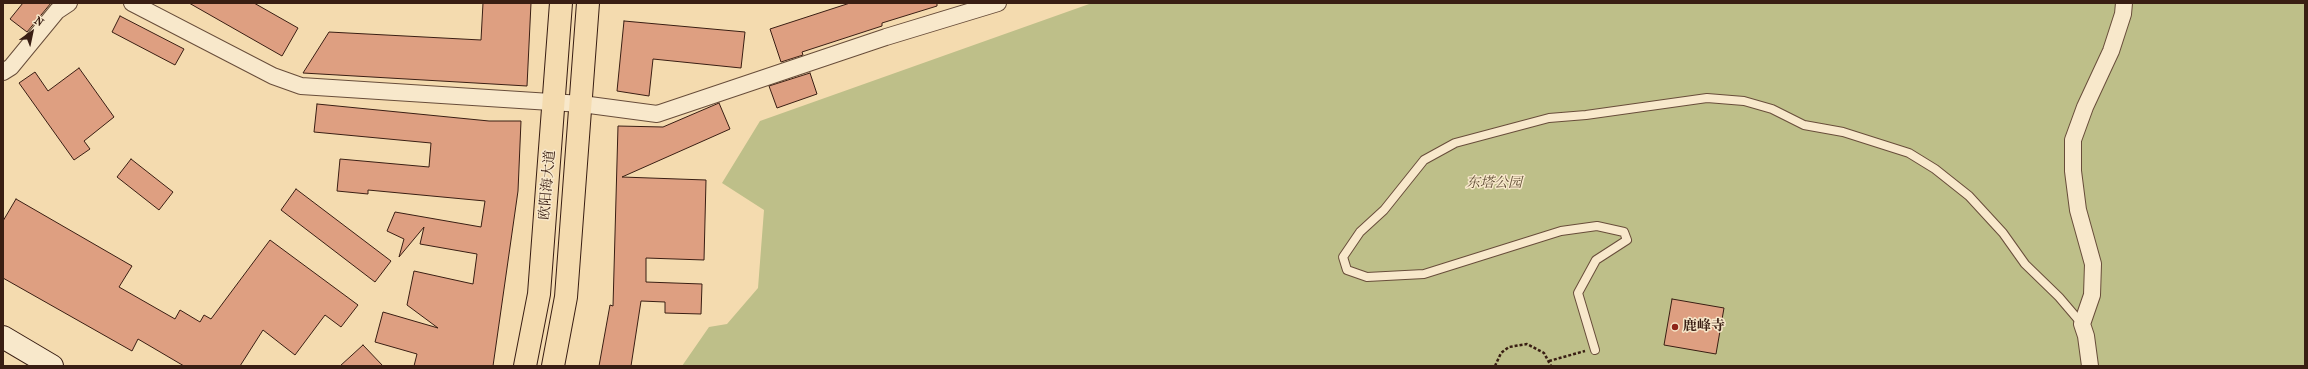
<!DOCTYPE html>
<html>
<head>
<meta charset="utf-8">
<style>
  body { margin:0 }
  #map { position:relative; width:2308px; height:369px; overflow:hidden; background:#f4dbaf; font-family:"IM FELL French Canon",serif }
  canvas { display:block }
  .frame { position:absolute; inset:0; border:4px solid #391e13; pointer-events:none }
  .north { position:absolute; left:12px; top:12px; width:40px; height:40px; -webkit-text-stroke:3px #f8e8cb; paint-order:stroke; rotate:33deg; font-size:11px; font-weight:700; line-height:16px; text-align:center; color:#391e13 }
  .north::after { content:''; display:block; margin:auto; width:14px; height:18px; background:#391e13; clip-path:polygon(50% 0,100% 100%,50% 72%,0 100%) }
</style>
</head>
<body>
<div id="map">
<canvas width="2308" height="369"></canvas>
<div class="frame"></div>
<div class="north">N</div>
</div>
<script>
const g = document.querySelector('canvas').getContext('2d');
g.lineJoin = 'round';
function paint(path, color) { g.fillStyle = color; g.fill(path, 'evenodd'); }
const toPath = rows => new Path2D(rows.map(r => 'M' + r).join(''));
function strokePath(path, color, width, dash) { g.strokeStyle = color; g.lineWidth = width; g.lineCap = dash ? 'butt' : 'round'; g.setLineDash(dash || []); g.stroke(path); }
function drawText(font, color, halo, rows, align = 'center') {
  g.font = font + ' "IM FELL French Canon","Noto Serif SC",serif'; g.lineWidth = 3; g.setLineDash([]); g.textBaseline = 'middle'; g.strokeStyle = halo; g.fillStyle = color; for (const [text, x, y, turn = 0] of rows) {
    g.save(); g.translate(x, y); g.rotate((+turn || 0) * Math.PI / 180); g.textAlign = isNaN(turn) ? turn : align; if (halo) g.strokeText(text, 0, 0); g.fillText(text, 0, 0); g.restore();
  }
}
paint(toPath([
  [1092,3,2305,3,2305,366,682,366,709,327,727,324,758,288,764,210,722,183,760,121]
]), '#bebf89');
const building = toPath([
  [23,3,51,3,27,32,10,19,23,3],
  [189,3,254,3,298,28,282,56,189,3],
  [483,3,531,3,527,86,303,73,329,32,481,40,483,3],
  [850,3,937,3,937,6,882,23,882,26,802,52,803,55,781,62,770,29,850,3],
  [120,16,184,49,175,65,112,32,120,16],
  [624,21,745,32,741,68,653,59,649,96,617,91,624,21],
  [79,68,114,117,84,141,90,149,74,160,19,83,35,72,48,91,79,68],
  [810,73,817,94,777,108,769,86,810,73],
  [719,103,730,129,622,177,706,180,704,260,646,258,646,282,702,284,701,314,665,313,665,302,641,301,631,366,599,366,610,305,613,306,618,126,663,127,719,103],
  [317,104,489,121,521,121,518,191,493,366,414,366,417,354,375,342,383,312,438,328,407,305,414,271,473,284,477,254,420,244,424,227,399,257,404,239,387,231,395,212,481,227,485,201,368,190,368,194,337,191,340,159,429,167,431,143,314,132,317,104],
  [131,159,173,192,159,210,117,177,131,159],
  [296,189,391,261,375,282,281,210,296,189],
  [16,199,132,266,119,287,175,319,180,310,200,322,204,315,211,319,270,240,358,305,341,327,325,315,295,355,263,330,240,366,184,366,138,339,132,351,3,278,3,221,16,199],
  [1672,299,1724,308,1716,354,1664,345,1672,299],
  [363,345,383,366,340,366,363,345]
]);
paint(building, '#de9f81');
strokePath(building, '#391e13', 1);
const service = toPath([
  [1595,350,1578,293,1596,260,1627,240,1624,232,1597,226,1561,231,1424,274,1367,277,1347,270,1343,257,1360,232,1384,210,1424,160,1455,143,1549,118,1586,115,1707,98,1744,101,1772,109,1804,125,1843,132,1909,153,1935,169,1969,196,2003,233,2025,264,2059,297,2082,324]
]);
const minor = toPath([
  [132,3,273,76,301,86,582,104,657,114,886,37,998,3],
  [3,72,11,67,57,11,69,3],
  [2090,366,2086,336,2082,324,2092,295,2093,264,2078,210,2073,171,2073,140,2085,107,2111,51,2123,14,2124,3]
]);
const secondary = toPath([
  [3,337,52,366]
]);
const primary = toPath([
  [525,366,539,294,561,3],
  [553,366,566,297,588,3]
]);
strokePath(service, '#684d3a', 10);
strokePath(minor, '#684d3a', 18);
strokePath(secondary, '#391e13', 24);
strokePath(primary, '#391e13', 24);
strokePath(toPath([
  [1549,361,1585,351],
  [1495,366,1501,353,1509,347,1527,344,1544,353,1551,366]
]), '#391e13', 2.5, [3, 2]);
strokePath(service, '#f8e8cb', 8);
strokePath(minor, '#f8e8cb', 16);
strokePath(secondary, '#f8e8cb', 22);
strokePath(primary, '#f4dbaf', 22);
for (const [x, y, r, color] of [
  [1675,327,4,"#8f2418"]
]) { const dot = new Path2D(); dot.arc(x, y, r, 0, 2 * Math.PI); g.fillStyle = color; g.fill(dot); strokePath(dot, '#f8e8cb', 1.5); }
drawText('italic 14px', '#614e36', '#f8e8cb', [
  ["东塔公园",1494,184]
]);
drawText('14px', '#391e13', '#f8e8cb', [
  ["欧阳海大道",548,185,-85]
]);
drawText('bold 14px', '#391e13', '#f8e8cb', [
  ["鹿峰寺",1683,327]
], 'left');
</script>
</body>
</html>
